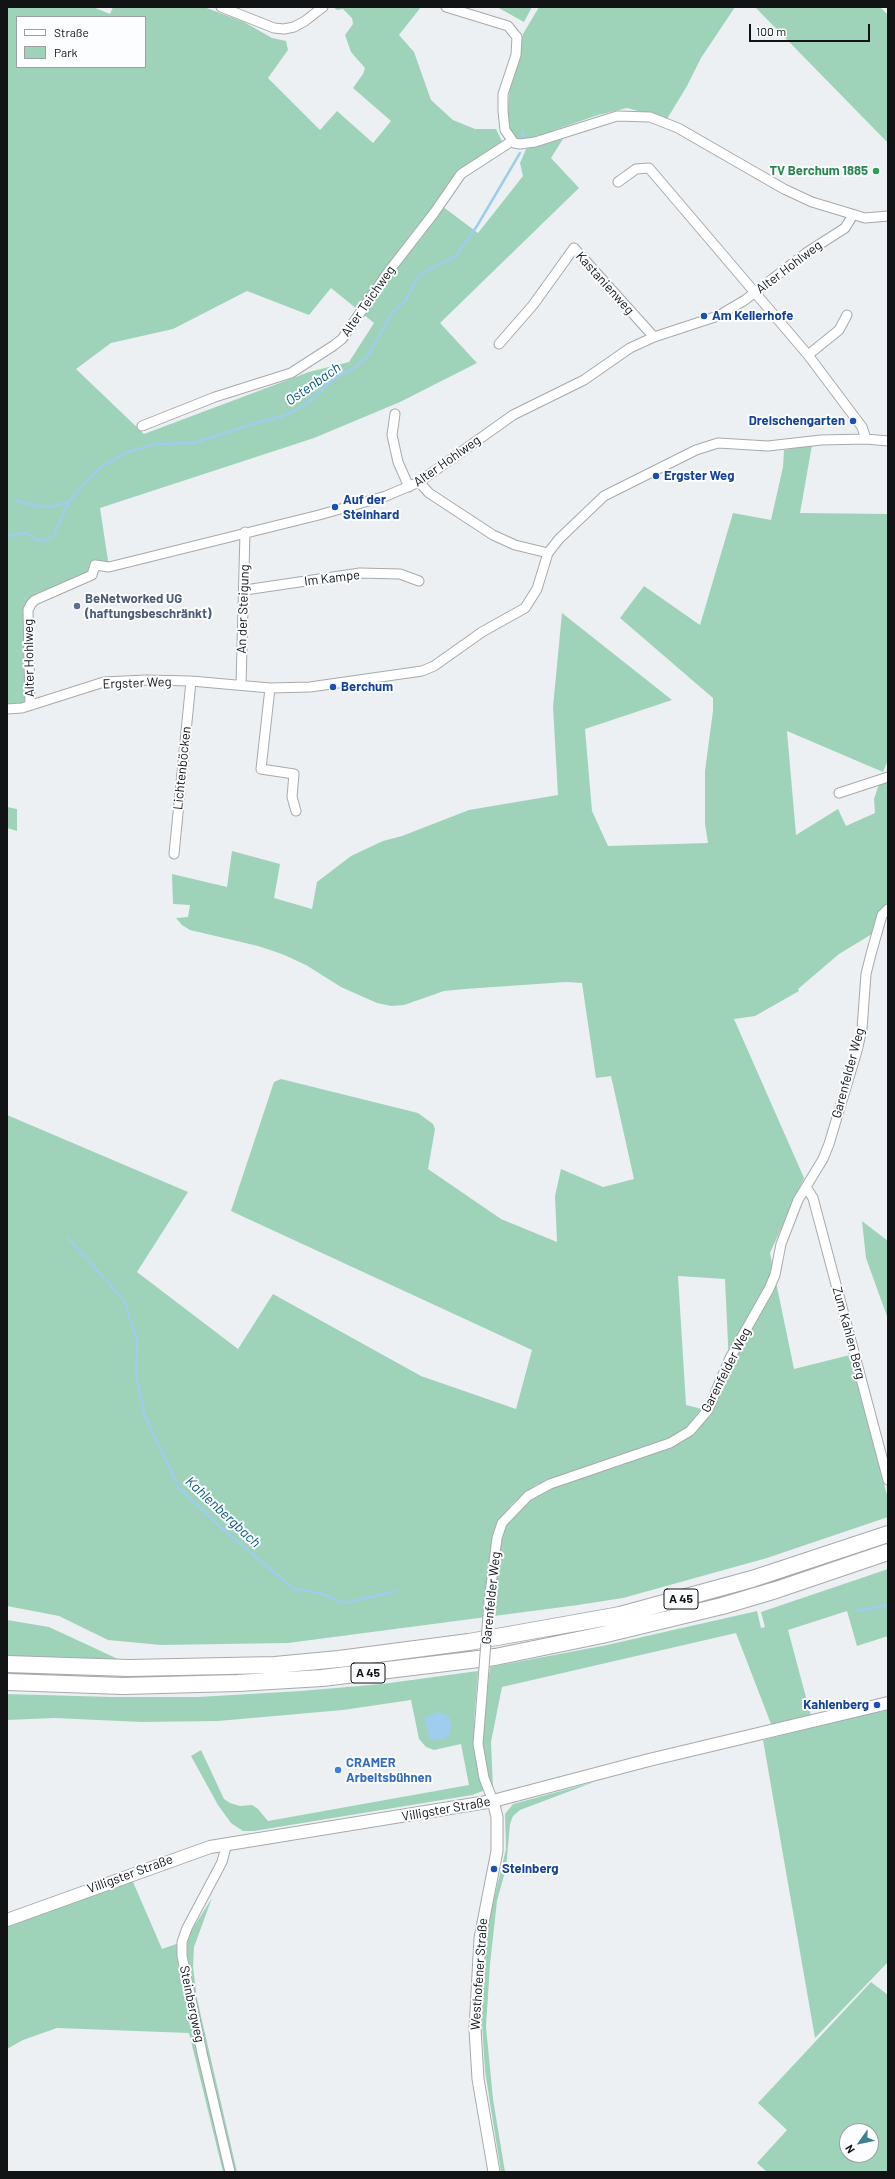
<!DOCTYPE html>
<html>
<head>
<meta charset="utf-8">
<style>
  body { margin:0 }
  #map { position:relative; width:895px; height:2179px; overflow:hidden; background:#ecf0f3; font-family:Barlow,sans-serif }
  canvas { display:block }
  .frame { position:absolute; inset:0; border:8px solid #121314; pointer-events:none }
  .legend { position:absolute; left:16px; top:16px; width:130px; height:52px; box-sizing:border-box; background:#fbfdff; border:1px solid #9e9fa1; margin:0; padding:5px 7px; list-style:none; font-size:12px; color:#121314 }
  .legend li { display:flex; align-items:center; gap:8px; height:20px }
  .legend b { width:20px; border:1px solid #9e9fa1 }
  .north { position:absolute; left:839px; top:2123px; width:40px; height:40px; box-sizing:border-box; background:#fbfdff; border:1px solid #9e9fa1; border-radius:50%; rotate:237deg; font-size:11px; font-weight:700; line-height:16px; text-align:center; color:#121314 }
  .north::after { content:''; display:block; margin:auto; width:14px; height:18px; background:#3f8093; clip-path:polygon(50% 0,100% 100%,50% 72%,0 100%) }
  .scale { position:absolute; left:749px; top:24px; width:121px; height:18px; box-sizing:border-box; border:2px solid #121314; border-top:0; padding-left:5px; font-size:12px; line-height:14px; white-space:nowrap; color:#121314; -webkit-text-stroke:3px #fbfdff; paint-order:stroke }
</style>
</head>
<body>
<div id="map">
<canvas width="895" height="2179"></canvas>
<div class="frame"></div>
<ul class="legend">
<li><b style="height:5px;background:#fff"></b>Straße</li>
<li><b style="height:11px;background:#9ed3b9"></b>Park</li>
</ul>
<div class="north">N</div>
<div class="scale">100 m</div>
</div>
<script>
const g = document.querySelector('canvas').getContext('2d');
g.lineJoin = 'round';
function paint(path, color) { g.fillStyle = color; g.fill(path, 'evenodd'); }
const toPath = rows => new Path2D(rows.map(r => 'M' + r).join(''));
function strokePath(path, color, width, dash) { g.strokeStyle = color; g.lineWidth = width; g.lineCap = dash ? 'butt' : 'round'; g.setLineDash(dash || []); g.stroke(path); }
function drawText(font, color, halo, rows, align = 'center') {
  g.font = font + ' Barlow,sans-serif'; g.lineWidth = 4; g.setLineDash([]); g.textBaseline = 'middle'; g.strokeStyle = halo; g.fillStyle = color; for (const [text, x, y, turn = 0] of rows) {
    g.save(); g.translate(x, y); g.rotate((+turn || 0) * Math.PI / 180); g.textAlign = isNaN(turn) ? turn : align; if (halo) g.strokeText(text, 0, 0); g.fillText(text, 0, 0); g.restore();
  }
}
paint(toPath([
  [7,7,93,7,110,14,113,7,204,7,244,22,272,38,286,41,288,50,268,78,320,130,337,111,373,143,391,121,353,88,363,74,365,68,351,52,345,35,353,24,352,18,343,9,337,10,333,7,421,7,399,35,414,52,431,100,453,120,475,129,496,129,502,141,498,146,456,175,438,203,478,233,523,176,520,163,526,149,563,139,551,158,579,188,440,323,477,363,400,402,314,438,100,508,109,567,95,565,92,575,31,604,30,705,7,709],
  [17,17,145,17,145,67,17,67],
  [331,288,374,323,349,362,309,372,144,434,76,369,111,343,173,329,247,291,309,315],
  [497,7,532,7,524,22],
  [539,7,735,7,701,58,687,86,667,119,627,108,598,115,526,140,519,140,510,131,507,119,510,84,523,34],
  [755,7,880,7,888,15,888,143],
  [812,445,800,513,888,514,888,760,883,772,787,731,796,835,838,809,846,826,875,813,874,799,879,784,888,781,888,904,882,908,876,929,872,934,839,954,798,989,799,991,755,1016,734,1019,804,1178,770,1253,794,1369,850,1355,888,1499,888,1517,767,1558,623,1598,578,1605,288,1643,161,1645,108,1640,59,1616,7,1606,7,1115,188,1192,137,1272,238,1349,273,1294,421,1376,516,1409,532,1350,231,1211,274,1082,281,1079,418,1113,433,1124,435,1129,428,1169,501,1219,557,1242,555,1196,561,1169,603,1187,634,1179,611,1076,596,1078,582,983,566,982,465,989,444,991,404,1005,391,1006,377,1003,341,987,306,965,282,954,258,946,190,930,182,925,176,918,188,917,190,905,173,904,172,874,227,887,232,851,280,864,274,898,312,909,317,882,351,856,383,841,402,836,469,810,558,795,553,707,562,613,672,700,585,729,592,811,608,846,708,843,705,824,705,771,713,711,713,698,620,618,644,586,700,625,733,513,771,520,783,467,784,450],
  [678,1276,725,1279,729,1365,710,1411,686,1405],
  [682,1433,686,1439,676,1444,536,1493,512,1516,504,1529,497,1523,512,1504,536,1485,673,1438],
  [7,807,17,809,17,831,7,828],
  [862,1221,888,1241,888,1319,866,1258],
  [888,1569,888,1636,857,1646,847,1611,788,1630,811,1716,771,1724,736,1633,502,1687,491,1742,493,1788,491,1788,481,1743,490,1667,607,1645,757,1611,761,1628,765,1627,761,1612],
  [7,1620,49,1627,118,1659,9,1656,7,1654],
  [478,1671,474,1722,475,1750,483,1791,472,1795,254,1831,243,1831,231,1823,218,1805,191,1756,201,1750,224,1799,230,1803,240,1806,252,1805,258,1809,268,1821,469,1785,461,1744,434,1750,426,1747,419,1739,411,1700,343,1710,218,1721,142,1722,54,1718,7,1720,7,1694,112,1697,198,1697,301,1691,382,1684],
  [888,1709,888,1962,815,2038,763,1740],
  [594,1782,520,1810,513,1816,510,1824,506,1868,497,1901,490,1964,486,2027,493,2099,505,2172,501,2172,485,2071,482,2023,486,1944,491,1911,506,1849,505,1814,513,1804],
  [130,1875,162,1949,182,1942,228,2172,223,2172,189,2033,57,2028,23,2040,7,2049,7,1923],
  [212,1898,194,1947,193,1966,197,1999,237,2172,233,2172,186,1957,188,1936],
  [871,1982,888,1995,888,2172,767,2172,757,2163,787,2130,758,2103],
  [847,2131,871,2131,871,2155,847,2155]
]), '#9ed3b9');
paint(toPath([
  [439,1712,450,1717,451,1727,449,1735,444,1739,432,1740,429,1737,424,1718]
]), '#9fcded');
strokePath(toPath([
  [523,141,523,131],
  [15,500,32,505,51,507,68,502],
  [7,536,25,533,38,540,45,540,53,537,67,505,75,494,101,467,126,453,154,444,194,443,259,422,284,416,306,404,338,376,353,369,368,356,392,313,406,300,419,275,456,256,477,226,520,153],
  [68,1238,124,1300,137,1340,136,1374,144,1414,179,1488,225,1531,294,1589,319,1593,345,1603,396,1591],
  [857,1611,888,1605]
]), '#9fcded', 2.5);
const minor = toPath([
  [221,7,274,28,284,29,294,27,305,21,323,7],
  [446,7,508,26,517,37,516,55,503,94,503,111,505,130,514,143,520,144,535,142,617,116,650,117,678,128,784,189,812,202,865,218,888,216],
  [618,182,636,169,649,168,808,355,862,427,866,439],
  [499,344,533,305,574,248,654,337],
  [808,355,839,330,847,315],
  [395,414,392,435,398,462,409,487],
  [142,426,215,397,291,373,333,346,342,339,389,271,434,213,461,174,512,141],
  [419,482,429,493,493,535,515,545,548,553],
  [245,590,360,573,400,574,419,581],
  [241,685,245,532],
  [270,688,261,769,294,774,292,797,296,811],
  [30,705,28,610,31,604,35,600,92,575,95,565,109,567,319,515,386,496,419,482,513,415,584,380,630,348,654,337,718,316,745,300,806,253,845,228,853,215],
  [7,709,22,708,104,682,146,680,191,681,270,688,310,687,422,671,434,666,482,632,525,608,537,589,548,553,559,539,604,496,696,450,718,443,768,446,821,440,866,439,888,441],
  [839,793,888,777],
  [174,854,191,681],
  [806,1187,813,1198,888,1480],
  [489,1602,497,1538,502,1523,528,1496,550,1484,670,1443,690,1431,708,1410,730,1358,769,1289,775,1275,781,1244,798,1200,823,1159,829,1144,857,1051,862,1029,866,974,871,954,882,915,888,909],
  [482,1694,478,1744,484,1778,493,1801],
  [227,1843,222,1862,187,1928,182,1942,182,1956,202,2053,230,2172]
]);
const tertiary = toPath([
  [493,1801,497,1817,497,1851,480,1938,475,2029,478,2079,494,2172]
]);
const secondary = toPath([
  [7,1920,210,1847,493,1801,649,1760,888,1703]
]);
const motorway = toPath([
  [7,1664,129,1668,275,1665,339,1659,469,1642,620,1615,752,1579,888,1534],
  [7,1682,123,1686,238,1683,322,1678,495,1657,602,1635,722,1606,776,1590,888,1552]
]);
strokePath(minor, '#a7aaad', 11);
strokePath(tertiary, '#a7aaad', 13);
strokePath(secondary, '#a7aaad', 14);
strokePath(motorway, '#a7aaad', 18);
strokePath(minor, '#fff', 9);
strokePath(tertiary, '#fff', 11);
strokePath(secondary, '#fff', 12);
strokePath(motorway, '#fff', 16);
const minorBridge = toPath([
  [482,1694,489,1602]
]);
strokePath(minorBridge, '#a7aaad', 11, []);
strokePath(minorBridge, '#fff', 9);
for (const [x, y, r, color] of [
  [876,171,4,"#2e9e5b"],
  [704,316,4,"#1a4fb4"],
  [853,421,4,"#1a4fb4"],
  [656,476,4,"#1a4fb4"],
  [335,507,4,"#1a4fb4"],
  [77,606,4,"#5c6f8a"],
  [333,687,4,"#1a4fb4"],
  [877,1705,4,"#1a4fb4"],
  [338,1770,4,"#3f7fe0"],
  [494,1869,4,"#1a4fb4"]
]) { const dot = new Path2D(); dot.arc(x, y, r, 0, 2 * Math.PI); g.fillStyle = color; g.fill(dot); strokePath(dot, '#fbfdff', 1.5); }
for (const [x, y, w] of [
  [681,1599,34],
  [368,1673,34]
]) { const box = new Path2D(); box.roundRect(x - w / 2, y - 10, w, 20, 3); g.fillStyle = '#fbfdff'; g.fill(box); strokePath(box, '#121314', 1); }
drawText('bold 12px', '#121314', null, [
  ["A 45",681,1599],
  ["A 45",368,1673]
]);
drawText('bold 13px', '#27864d', '#fbfdff', [
  ["TV Berchum 1885",868,171]
], 'right');
drawText('13px', '#121314', '#fbfdff', [
  ["Alter Hohlweg",789,267,-37],
  ["Kastanienweg",605,283,48],
  ["Alter Teichweg",368,301,-55],
  ["Alter Hohlweg",447,461,-35],
  ["Im Kampe",332,578,-7],
  ["An der Steigung",243,609,-88],
  ["Alter Hohlweg",29,658,-91],
  ["Ergster Weg",137,683,-2],
  ["Lichtenböcken",182,768,-84],
  ["Garenfelder Weg",848,1073,-75],
  ["Zum Kahlen Berg",849,1333,75],
  ["Garenfelder Weg",726,1370,-63],
  ["Garenfelder Weg",491,1598,-84],
  ["Villigster Straße",446,1809,-10],
  ["Villigster Straße",130,1874,-20],
  ["Westhofener Straße",479,1974,-86],
  ["Steinbergweg",192,2004,78]
]);
drawText('bold 13px', '#164399', '#fbfdff', [
  ["Am Kellerhofe",712,316],
  ["Dreischengarten",845,421,"right"],
  ["Ergster Weg",664,476],
  ["Auf der",343,500],
  ["Steinhard",343,515],
  ["Berchum",341,687],
  ["Kahlenberg",869,1705,"right"],
  ["Steinberg",502,1869]
], 'left');
drawText('bold 13px', '#4e5e75', '#fbfdff', [
  ["BeNetworked UG",85,599],
  ["(haftungsbeschränkt)",85,614]
], 'left');
drawText('bold 13px', '#366cbe', '#fbfdff', [
  ["CRAMER",346,1763],
  ["Arbeitsbühnen",346,1778]
], 'left');
drawText('italic 14px', '#065881', '#fbfdff', [
  ["Ostenbach",313,384,-35],
  ["Kahlenbergbach",223,1512,43]
]);
</script>
</body>
</html>
